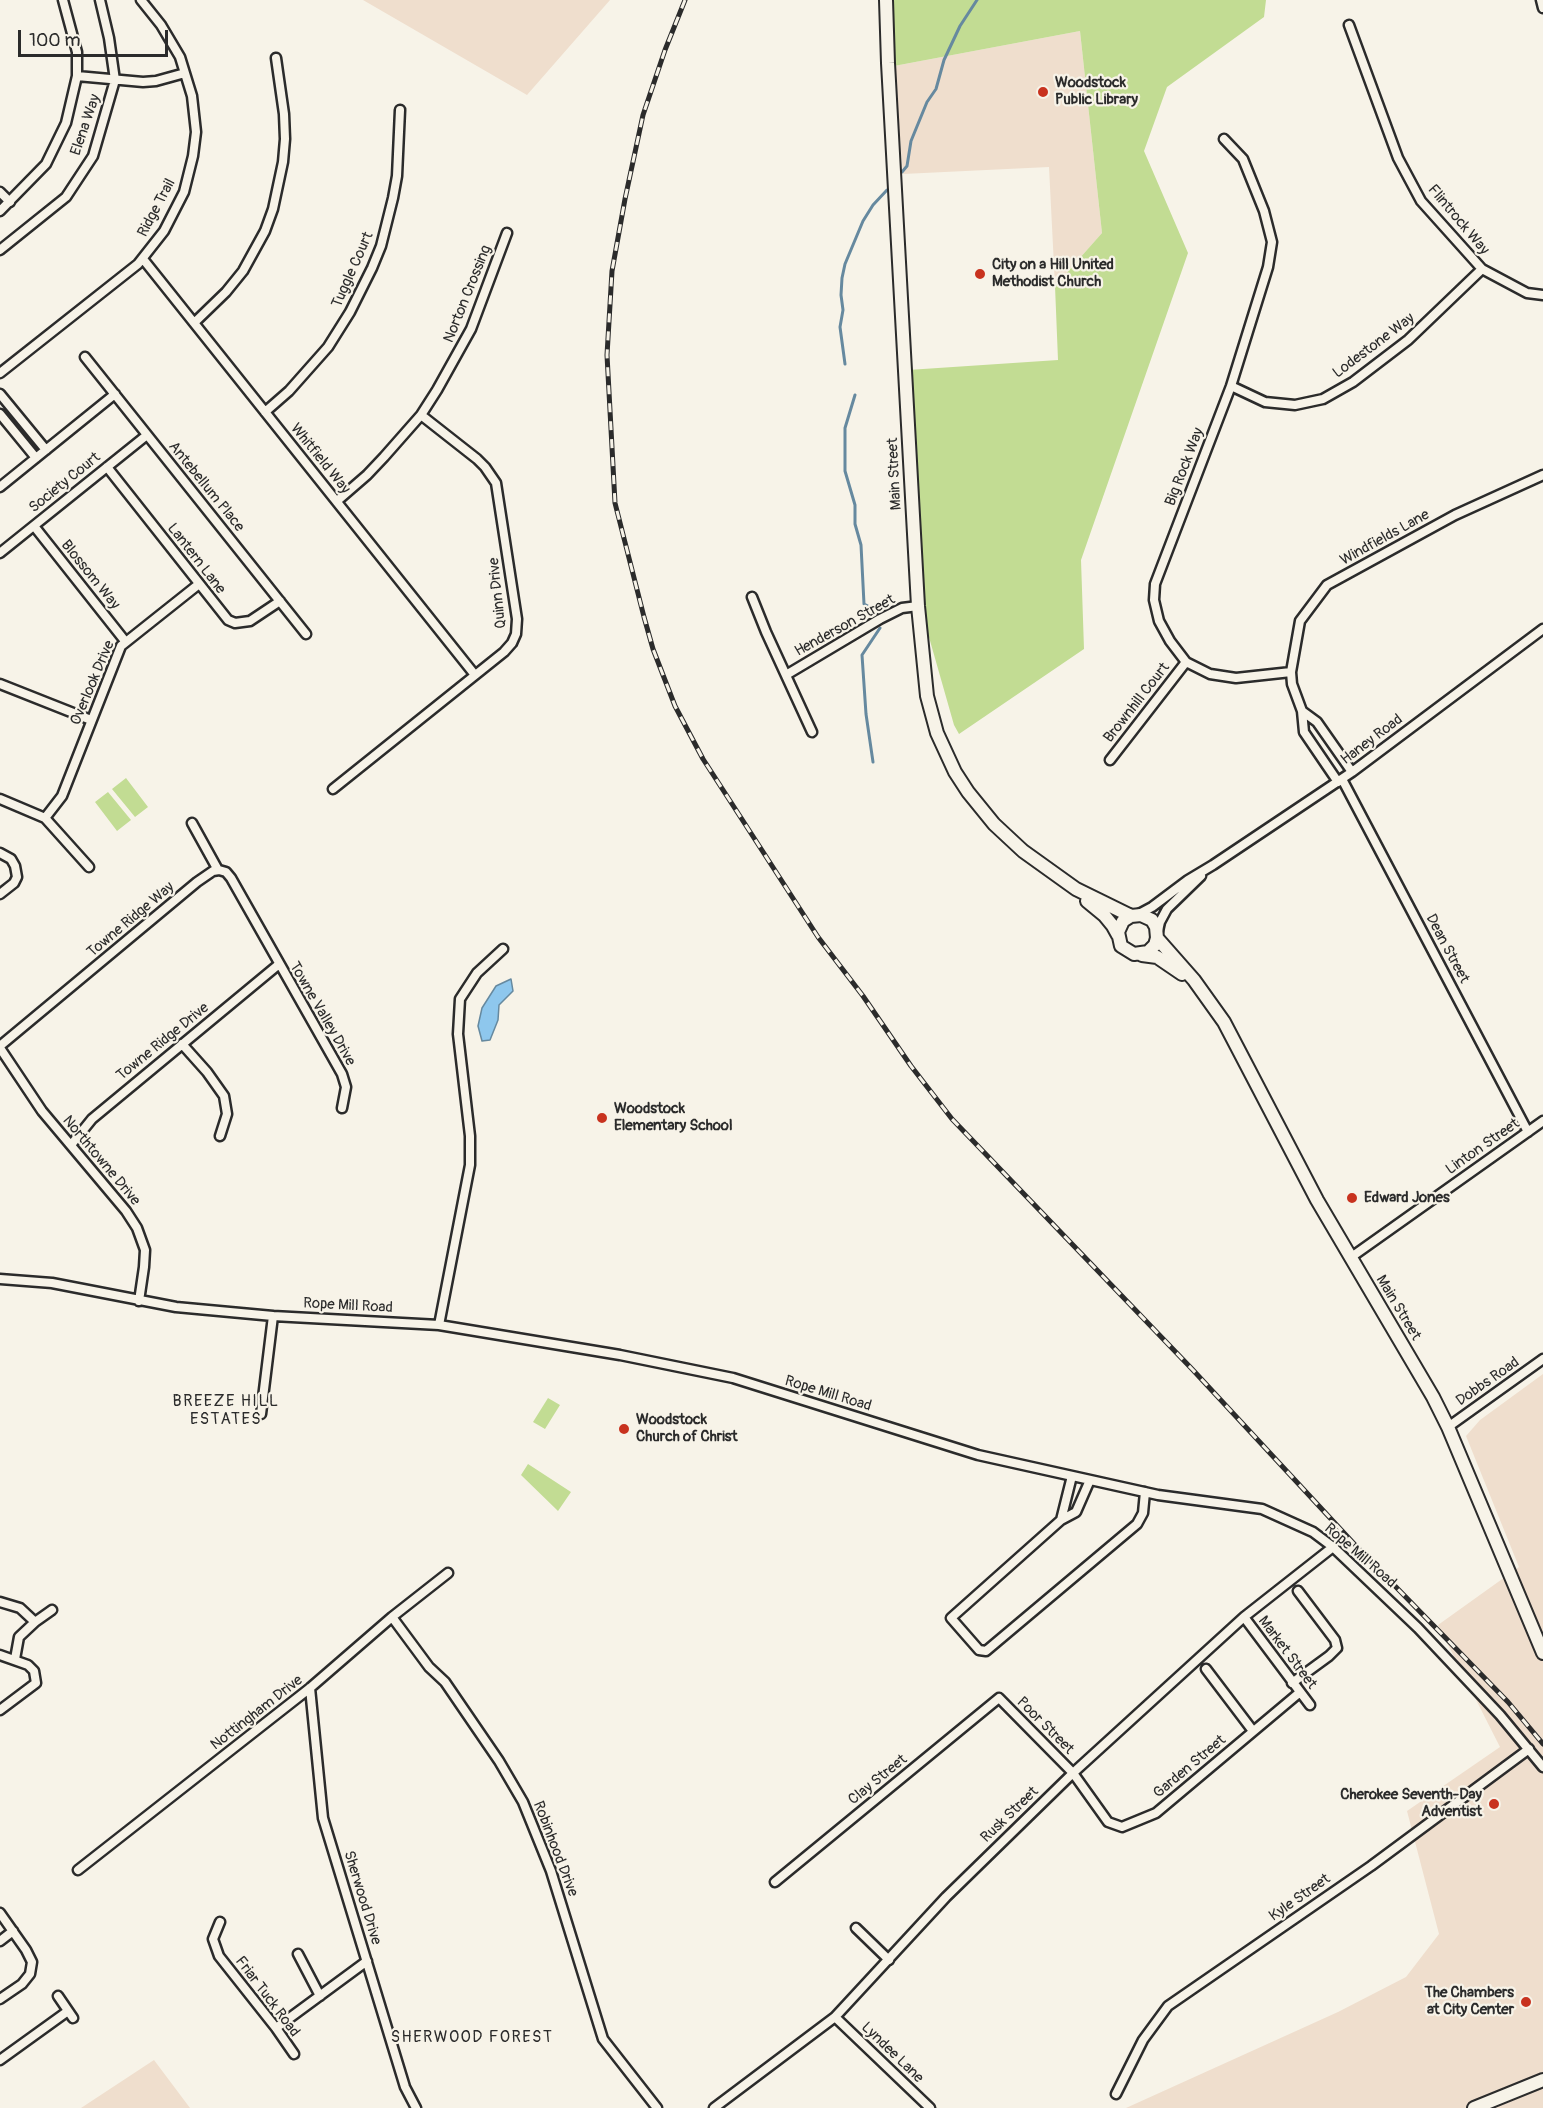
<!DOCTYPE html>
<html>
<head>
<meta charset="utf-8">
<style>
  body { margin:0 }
  #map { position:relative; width:1543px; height:2108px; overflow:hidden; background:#f7f3e8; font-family:Pangolin,sans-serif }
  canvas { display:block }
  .scale { position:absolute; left:18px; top:30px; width:150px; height:27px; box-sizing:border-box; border:3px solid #2b2b2b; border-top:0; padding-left:8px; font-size:18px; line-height:21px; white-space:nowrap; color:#2b2b2b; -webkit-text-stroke:4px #f7f3e8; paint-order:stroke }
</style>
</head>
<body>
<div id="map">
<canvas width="1543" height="2108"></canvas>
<div class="scale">100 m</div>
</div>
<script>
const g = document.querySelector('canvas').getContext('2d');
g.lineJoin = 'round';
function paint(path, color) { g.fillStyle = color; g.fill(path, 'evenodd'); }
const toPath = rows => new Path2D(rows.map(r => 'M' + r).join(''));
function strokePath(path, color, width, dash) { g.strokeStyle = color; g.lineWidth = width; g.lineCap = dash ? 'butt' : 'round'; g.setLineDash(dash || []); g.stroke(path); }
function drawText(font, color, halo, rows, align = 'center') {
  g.font = font + ' Pangolin,sans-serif'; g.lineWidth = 4.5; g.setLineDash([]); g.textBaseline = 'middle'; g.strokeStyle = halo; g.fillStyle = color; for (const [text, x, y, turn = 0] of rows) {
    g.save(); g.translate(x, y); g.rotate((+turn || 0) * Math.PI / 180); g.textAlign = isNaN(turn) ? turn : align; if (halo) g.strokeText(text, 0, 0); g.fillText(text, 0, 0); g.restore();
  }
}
paint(toPath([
  [363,0,610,0,527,95],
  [1080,31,1102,233,1055,286,1049,167,903,174,894,66],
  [1543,1374,1543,2108,1126,2108,1338,2012,1406,1977,1439,1934,1407,1811,1500,1747,1438,1625,1519,1567,1466,1436,1480,1420],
  [154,2060,190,2108,81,2108]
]), '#efdecd');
paint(toPath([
  [888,0,1266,0,1264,17,1167,87,1144,151,1188,253,1081,560,1084,649,959,734,954,725,921,609,908,370,1058,360,1055,286,1102,233,1080,31,894,66],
  [126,778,148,807,135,817,112,789],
  [108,792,131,820,117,831,95,802],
  [548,1398,560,1405,545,1429,533,1422],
  [528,1464,571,1492,558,1511,521,1475]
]), '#c2dc93');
const water = toPath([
  [511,979,513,991,499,1005,498,1020,490,1040,482,1041,478,1026,482,1008,496,986,511,979]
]);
paint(water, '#8ec7ed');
strokePath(water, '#66899f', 1.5);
strokePath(toPath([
  [902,172,907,166,911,141,927,102,936,89,944,60,960,26,977,0],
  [845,364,840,327,843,310,841,295,842,278,845,264,863,221,873,205,887,190],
  [855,395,845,428,845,471,855,505,855,524,861,545,864,604,877,611],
  [873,762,866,714,862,655,880,628]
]), '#66899f', 3);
const street = toPath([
  [1541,0,1543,8],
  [1349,25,1398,158,1421,201,1482,269,1527,293,1543,295],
  [77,76,143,82,156,81,185,73],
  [1224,139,1243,159,1264,211,1272,242,1268,267,1231,386,1155,584,1154,600,1159,621,1170,641,1186,662,1210,674,1236,678,1291,672],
  [0,192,10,202],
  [0,211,46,164,66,123,77,76,77,52,63,0],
  [0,250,66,197,93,156,115,80,109,38,100,0],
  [143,259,475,675],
  [194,323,226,292,243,271,265,231,273,209,283,162,285,139,284,114,276,58],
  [85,357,306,634],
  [0,373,138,264,164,231,184,192,193,156,196,132,192,96,180,57,161,25,141,0],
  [1231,386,1265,402,1295,405,1323,399,1353,382,1408,340,1482,269],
  [0,394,46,450],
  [265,412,289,391,328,347,350,312,372,268,381,246,393,198,397,176,400,110],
  [0,414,36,458],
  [107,467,228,620,235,623,250,621,280,601],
  [0,487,115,394],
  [337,501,367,475,384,457,421,415,437,390,471,329,507,233],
  [34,526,125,641],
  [0,553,147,435],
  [752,597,766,632,812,732],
  [786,675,880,619,902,608,918,606],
  [0,684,91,720],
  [1302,711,1292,684,1291,672,1300,621,1327,585,1455,515,1543,475],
  [1110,760,1186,662],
  [1342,779,1528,1132],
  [1338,782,1304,732,1302,711,1317,722,1352,772],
  [333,789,504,652,512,643,516,634,517,619,496,483,485,467,477,459,421,415],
  [0,799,45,818,89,867],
  [45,818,62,796,121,646,199,584],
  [192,823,218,870],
  [0,853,11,859,15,866,17,877,14,883,0,894],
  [1137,915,1152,907,1188,880,1213,865,1352,772,1543,629],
  [1158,931,1160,922,1167,909,1201,876],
  [182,1044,207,1072,224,1096,227,1114,220,1136],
  [0,1046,197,882,213,871,219,870,226,872,231,878,342,1074,346,1087,342,1108],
  [0,1048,42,1111,126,1211,137,1228,145,1250,144,1267,139,1301],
  [71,1145,92,1119,278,965],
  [1350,1258,1543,1121],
  [0,1279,52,1283,176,1307,273,1316,439,1325,620,1355,733,1378,978,1455,1158,1495,1262,1509,1313,1532,1333,1547,1418,1628,1500,1715,1543,1767],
  [439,1325,470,1165,470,1136,458,1034,460,999,477,973,503,949],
  [261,1414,273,1316],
  [1448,1427,1543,1359],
  [1072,1476,1061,1520,1076,1512,1090,1480],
  [1061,1520,951,1618,979,1650,986,1651,1137,1524,1143,1513,1145,1492],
  [0,1602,20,1608,35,1622,52,1610],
  [392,1617,429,1667,445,1682,499,1761,523,1802,551,1871,603,2039,657,2108],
  [1244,1617,1310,1705],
  [0,1655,28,1665,34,1671,36,1683,0,1710],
  [15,1659,19,1637,35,1622],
  [1206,1669,1253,1731],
  [1292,1683,1329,1656,1337,1648,1335,1640,1298,1591],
  [310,1688,323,1818,405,2087,416,2108],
  [78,1870,310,1688,392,1617,448,1573],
  [775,1882,999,1698,1073,1773,1108,1822,1122,1827,1156,1813,1299,1693],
  [0,1913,26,1950,32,1962,30,1974,22,1984,0,1999],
  [220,1922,213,1939,219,1956,276,2028,294,2054],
  [856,1928,889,1960],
  [0,1941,13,1931],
  [298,1954,320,1996],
  [58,1996,73,2018],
  [835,2017,930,2108],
  [276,2028,367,1961],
  [0,2060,68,2011],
  [1116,2094,1143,2040,1168,2006,1371,1866,1529,1749],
  [714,2108,835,2017,946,1897,1073,1773,1244,1617,1333,1547]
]);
const secondary = toPath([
  [886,0,888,63,918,606,927,696,937,733,955,772,968,792,994,824,1023,851,1076,889,1131,916],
  [1087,901,1104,915,1113,926,1118,935],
  [1157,938,1155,945,1148,952,1134,954,1121,946,1118,932,1123,921,1131,916,1141,915,1152,920,1156,927,1157,938,1194,980,1224,1022,1317,1200,1433,1397,1448,1427,1543,1653],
  [1142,955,1157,957,1182,974],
  [1474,2108,1543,2080]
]);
strokePath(street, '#2b2b2b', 13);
strokePath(secondary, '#2b2b2b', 16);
strokePath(street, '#f7f3e8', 8);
strokePath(secondary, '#f7f3e8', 12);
const rail = toPath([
  [685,0,665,50,643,115,625,199,612,271,607,355,615,503,644,617,653,649,675,706,703,759,818,937,863,996,911,1066,952,1119,1192,1369,1357,1547,1508,1702,1543,1744]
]);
strokePath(rail, '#2b2b2b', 5);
strokePath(rail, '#f7f3e8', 3, [9]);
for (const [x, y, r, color] of [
  [1043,92,6,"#c8321e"],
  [980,274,6,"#c8321e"],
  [602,1118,6,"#c8321e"],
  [1352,1198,6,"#c8321e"],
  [624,1429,6,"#c8321e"],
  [1494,1804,6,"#c8321e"],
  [1526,2002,6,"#c8321e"]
]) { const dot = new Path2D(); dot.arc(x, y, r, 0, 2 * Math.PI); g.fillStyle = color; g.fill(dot); strokePath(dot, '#f7f3e8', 2); }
drawText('bold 15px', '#2b2b2b', '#f7f3e8', [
  ["Woodstock",1055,83],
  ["Public Library",1055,100],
  ["City on a Hill United",992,265],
  ["Methodist Church",992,282],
  ["Woodstock",614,1109],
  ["Elementary School",614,1126],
  ["Edward Jones",1364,1198],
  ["Woodstock",636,1420],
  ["Church of Christ",636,1437],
  ["Cherokee Seventh-Day",1482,1795,"right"],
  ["Adventist",1482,1812,"right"],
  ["The Chambers",1514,1993,"right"],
  ["at City Center",1514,2010,"right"]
], 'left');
drawText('15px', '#2b2b2b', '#f7f3e8', [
  ["Elena Way",86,125,-71],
  ["Ridge Trail",157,208,-62],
  ["Flintrock Way",1458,220,50],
  ["Tuggle Court",353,270,-66],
  ["Norton Crossing",468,294,-68],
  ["Lodestone Way",1374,346,-37],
  ["Whitfield Way",320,459,51],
  ["Big Rock Way",1185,467,-69],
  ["Main Street",895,474,-93],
  ["Society Court",65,483,-39],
  ["Antebellum Place",206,487,51],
  ["Windfields Lane",1385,538,-29],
  ["Lantern Lane",196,559,52],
  ["Blossom Way",90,575,51],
  ["Quinn Drive",498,593,-96],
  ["Henderson Street",845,626,-29],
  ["Overlook Drive",93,683,-67],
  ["Brownhill Court",1137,703,-52],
  ["Haney Road",1372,740,-37],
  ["Towne Ridge Way",131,920,-40],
  ["Dean Street",1447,949,62],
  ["Towne Valley Drive",322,1014,60],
  ["Towne Ridge Drive",163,1042,-39],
  ["Linton Street",1483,1147,-35],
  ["Northtowne Drive",101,1161,50],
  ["Rope Mill Road",348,1306,3],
  ["Main Street",1398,1308,59],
  ["Dobbs Road",1488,1382,-35],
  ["Rope Mill Road",828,1394,17],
  ["Rope Mill Road",1360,1556,41],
  ["Market Street",1287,1653,53],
  ["Nottingham Drive",257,1713,-38],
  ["Poor Street",1045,1726,45],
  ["Garden Street",1190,1767,-40],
  ["Clay Street",878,1780,-39],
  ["Rusk Street",1010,1815,-44],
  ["Robinhood Drive",555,1849,69],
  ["Sherwood Drive",362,1898,73],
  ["Kyle Street",1300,1898,-35],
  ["Friar Tuck Road",267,1997,53],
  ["Lyndee Lane",892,2053,44]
]);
g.letterSpacing = '1.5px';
drawText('16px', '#2b2b2b', '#f7f3e8', [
  ["BREEZE HILL",226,1402],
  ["ESTATES",226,1420],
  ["SHERWOOD FOREST",472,2038]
]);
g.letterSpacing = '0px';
</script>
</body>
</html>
